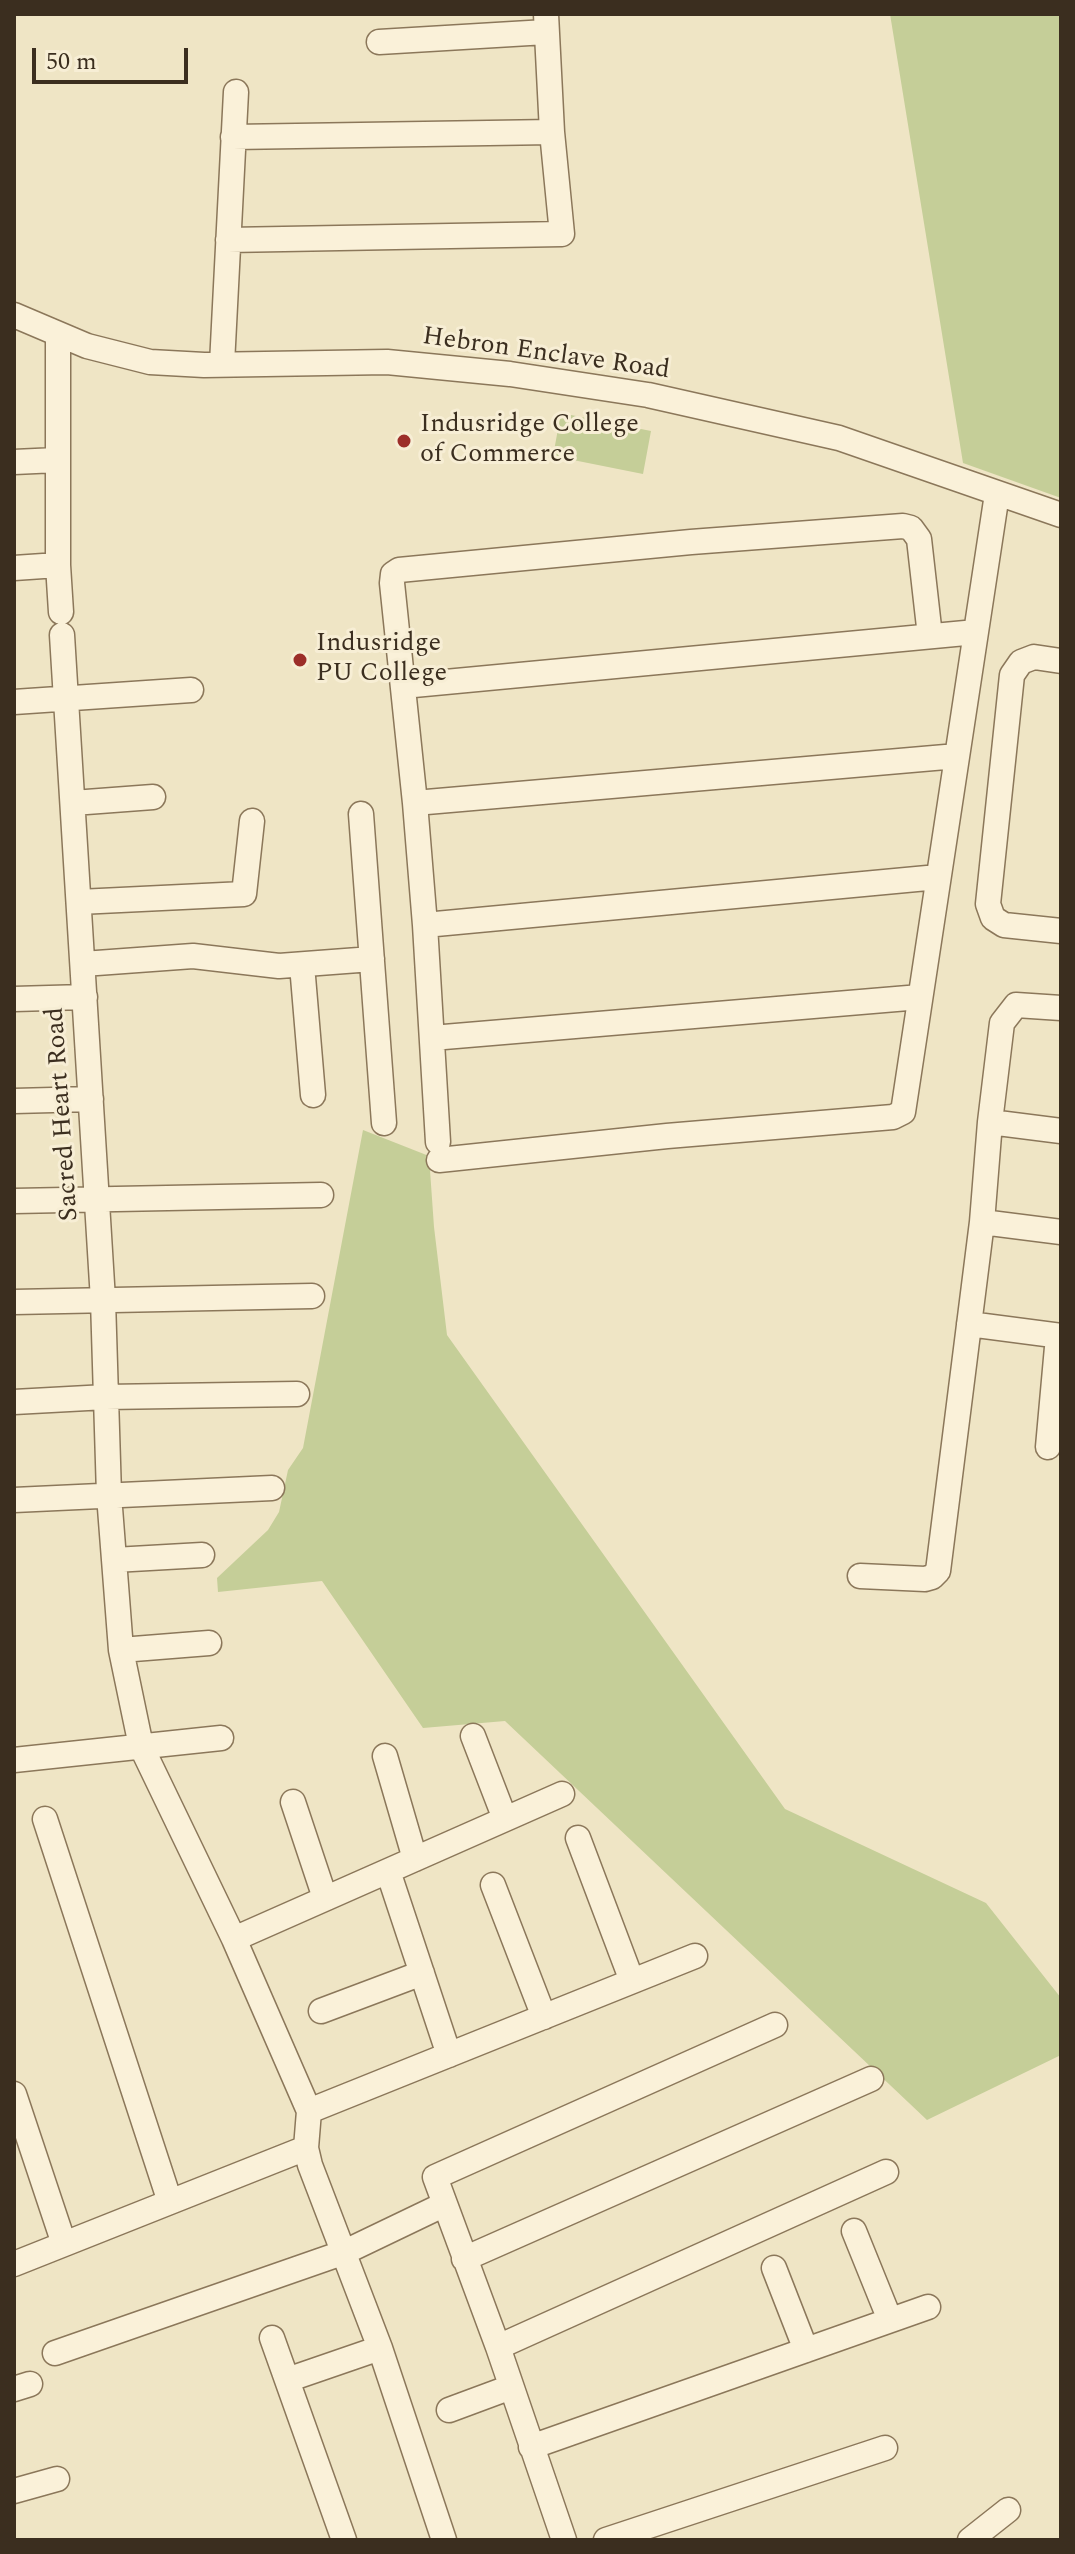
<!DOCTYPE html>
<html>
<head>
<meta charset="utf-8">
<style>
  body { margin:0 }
  #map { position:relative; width:1075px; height:2554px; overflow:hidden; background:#efe5c5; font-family:Spectral,serif }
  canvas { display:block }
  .frame { position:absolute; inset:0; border:16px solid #3b2e1f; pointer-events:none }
  .scale { position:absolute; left:32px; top:48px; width:156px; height:36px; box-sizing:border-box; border:4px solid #3b2e1f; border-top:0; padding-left:10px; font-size:24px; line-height:28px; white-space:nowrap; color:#3b2e1f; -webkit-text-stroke:6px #f7eed5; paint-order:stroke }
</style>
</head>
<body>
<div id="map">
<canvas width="1075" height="2554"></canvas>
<div class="frame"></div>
<div class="scale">50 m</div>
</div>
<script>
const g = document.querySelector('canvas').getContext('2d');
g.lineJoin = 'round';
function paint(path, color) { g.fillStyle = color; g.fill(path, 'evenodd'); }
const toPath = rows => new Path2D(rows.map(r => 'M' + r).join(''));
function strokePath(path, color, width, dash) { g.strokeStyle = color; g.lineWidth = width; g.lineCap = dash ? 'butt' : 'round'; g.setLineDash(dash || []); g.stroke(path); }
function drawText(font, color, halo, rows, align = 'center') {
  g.font = font + ' Spectral,serif'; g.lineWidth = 6; g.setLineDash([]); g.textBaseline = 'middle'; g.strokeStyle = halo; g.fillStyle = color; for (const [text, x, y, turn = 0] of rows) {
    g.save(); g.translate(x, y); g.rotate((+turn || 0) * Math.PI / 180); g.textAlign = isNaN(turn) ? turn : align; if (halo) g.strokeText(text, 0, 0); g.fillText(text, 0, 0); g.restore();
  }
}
paint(toPath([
  [890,14,1061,14,1061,498,963,463],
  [561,413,651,431,643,474,553,456],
  [363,1130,429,1156,434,1227,447,1335,785,1809,986,1903,1061,1998,1061,2055,927,2120,505,1721,423,1728,322,1581,218,1592,217,1578,268,1530,279,1512,288,1470,303,1448]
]), '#c5ce98');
const minor = toPath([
  [379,42,546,32],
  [233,137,552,132,546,14],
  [228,240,562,234,552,132],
  [14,315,87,346,150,362,204,365,387,362,510,374,648,395,839,438,1061,515],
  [58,335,58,565,61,612],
  [222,364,236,92],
  [14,462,57,460],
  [14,568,58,565],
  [62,635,103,1300,109,1495,121,1650,141,1746,234,1939,309,2111,306,2148,310,2165,380,2348,444,2540],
  [1061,661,1034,657,1021,662,1012,675,988,904,993,918,1004,925,1061,931],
  [403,686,976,632],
  [14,702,191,690],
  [73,803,153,797],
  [415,803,957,756],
  [361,814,384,1123],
  [79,902,244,894,252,821],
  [425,925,938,877],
  [83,964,193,956,279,966,372,959],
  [302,965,313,1095],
  [14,999,85,997],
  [432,1038,920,997],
  [14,1101,91,1099],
  [990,1122,1061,1131],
  [438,1142,425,925,415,803,392,583,393,574,399,570,691,542,903,526,911,528,919,539,930,636],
  [439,1160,667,1136,893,1117,903,1112,997,494],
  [14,1201,321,1195],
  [982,1222,1061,1232],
  [14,1302,312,1296],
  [969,1324,1061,1336],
  [14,1402,106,1397,297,1394],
  [1048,1447,1058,1336],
  [14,1500,272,1488],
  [114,1560,202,1555],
  [860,1576,925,1579,932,1577,938,1571,982,1222,990,1122,1002,1023,1016,1005,1061,1008],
  [121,1650,209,1643],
  [473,1736,505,1819],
  [385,1756,415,1859],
  [14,1760,221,1738],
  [293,1802,325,1898],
  [45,1819,170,2202],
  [578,1838,632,1981],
  [388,1871,449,2055],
  [493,1885,544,2017],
  [234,1939,562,1794],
  [321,2011,422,1973],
  [14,2094,64,2244],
  [309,2111,695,1956],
  [854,2231,890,2320],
  [464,2259,871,2079],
  [14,2264,306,2148],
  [774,2268,806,2350],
  [272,2338,344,2540],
  [498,2347,886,2172],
  [55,2353,345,2252,445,2204],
  [287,2380,380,2348],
  [14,2389,30,2384],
  [449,2410,511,2387],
  [531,2447,928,2307],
  [14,2491,57,2479],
  [564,2540,498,2347,435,2177,775,2025],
  [606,2540,885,2448],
  [970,2540,1008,2510]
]);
strokePath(minor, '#8b775a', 27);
strokePath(minor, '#faf1d9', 24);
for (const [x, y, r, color] of [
  [404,441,8,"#9c2e29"],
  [300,660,8,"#9c2e29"]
]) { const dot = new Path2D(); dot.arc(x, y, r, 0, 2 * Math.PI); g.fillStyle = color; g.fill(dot); strokePath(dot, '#f7eed5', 3); }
drawText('26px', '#3b2e1f', '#f7eed5', [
  ["Hebron Enclave Road",546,355,8],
  ["Sacred Heart Road",64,1114,-94]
]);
drawText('26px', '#3b2e1f', '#f7eed5', [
  ["Indusridge College",420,426],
  ["of Commerce",420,456],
  ["Indusridge",316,645],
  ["PU College",316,675]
], 'left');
</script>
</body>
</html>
